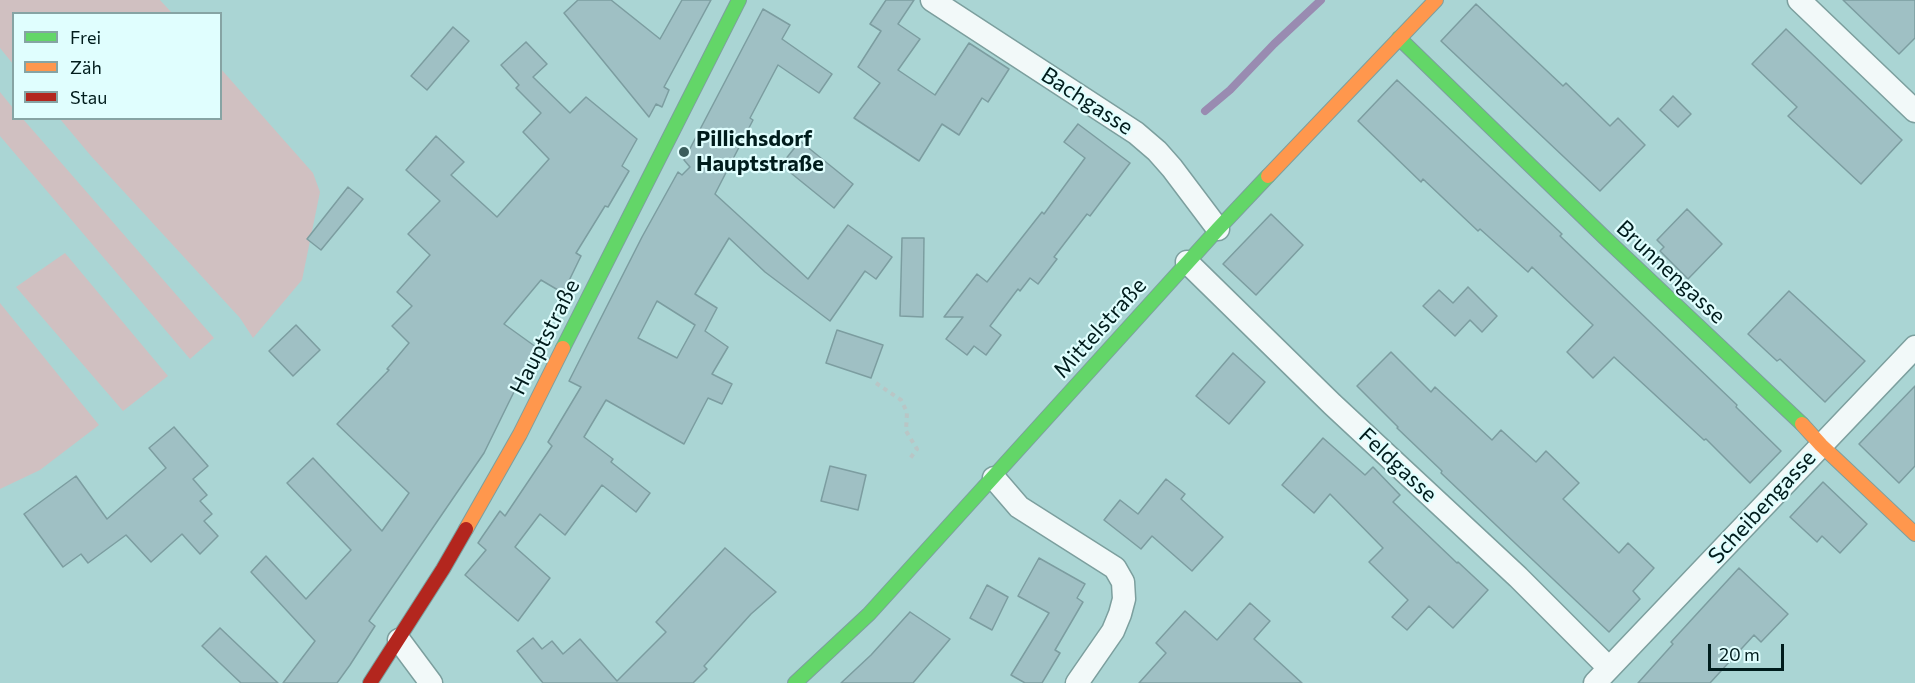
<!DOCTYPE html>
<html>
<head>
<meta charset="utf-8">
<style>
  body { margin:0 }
  #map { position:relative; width:1915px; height:683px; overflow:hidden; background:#aad5d4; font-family:Commissioner,sans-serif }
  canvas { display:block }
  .legend { position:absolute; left:12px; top:12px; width:210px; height:108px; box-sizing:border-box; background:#e0fefe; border:2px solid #86a4a4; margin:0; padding:8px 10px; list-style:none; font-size:18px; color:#001c1c }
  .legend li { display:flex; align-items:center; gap:12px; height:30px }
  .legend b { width:30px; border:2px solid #86a4a4 }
  .scale { position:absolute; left:1708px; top:644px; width:76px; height:27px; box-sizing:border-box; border:3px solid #001c1c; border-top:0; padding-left:8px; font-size:18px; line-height:21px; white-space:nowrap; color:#001c1c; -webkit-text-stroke:4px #e0fefe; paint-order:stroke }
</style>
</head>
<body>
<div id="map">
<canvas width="1915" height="683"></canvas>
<ul class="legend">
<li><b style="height:8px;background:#63d668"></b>Frei</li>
<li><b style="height:8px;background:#ff974d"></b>Zäh</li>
<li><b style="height:8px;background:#b3261e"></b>Stau</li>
</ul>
<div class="scale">20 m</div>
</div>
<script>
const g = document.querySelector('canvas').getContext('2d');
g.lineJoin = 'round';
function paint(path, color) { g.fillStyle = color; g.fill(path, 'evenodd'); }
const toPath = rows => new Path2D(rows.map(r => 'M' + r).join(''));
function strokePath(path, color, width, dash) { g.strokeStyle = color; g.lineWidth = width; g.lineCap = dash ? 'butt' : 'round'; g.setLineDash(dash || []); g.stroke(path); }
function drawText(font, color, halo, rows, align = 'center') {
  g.font = font + ' Commissioner,sans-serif'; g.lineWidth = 4.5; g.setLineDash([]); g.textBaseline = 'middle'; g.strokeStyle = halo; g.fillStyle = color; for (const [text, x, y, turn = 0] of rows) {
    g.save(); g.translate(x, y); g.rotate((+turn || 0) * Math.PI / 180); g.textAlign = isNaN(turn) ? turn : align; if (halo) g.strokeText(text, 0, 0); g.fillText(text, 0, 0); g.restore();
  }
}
paint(toPath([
  [0,0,160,0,172,13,14,14,13,64,0,48],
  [221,69,313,173,320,192,302,280,253,338,240,318,91,156,60,119,220,118],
  [0,92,13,108,14,118,23,119,214,338,190,359,0,136],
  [65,253,168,376,123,411,16,287],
  [0,303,99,425,40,470,0,489]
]), '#d0c0c1');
strokePath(toPath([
  [1205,111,1230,90,1274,44,1321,0]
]), '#998bb1', 8);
const building = toPath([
  [578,0,611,0,660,39,682,0,711,0,664,87,669,90,662,107,656,104,649,117,564,13,578,0],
  [886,0,914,0,898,24,920,39,898,70,935,95,969,43,1009,69,988,102,982,98,959,135,942,124,919,161,854,118,880,83,858,67,881,31,870,24,886,0],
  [1843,0,1915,0,1915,38,1899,54,1843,0],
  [1476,4,1563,86,1566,83,1610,126,1618,118,1645,145,1600,191,1441,41,1476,4],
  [763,9,790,25,782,39,832,74,819,93,778,65,750,118,753,120,715,194,808,279,848,225,892,257,876,279,865,271,830,321,765,272,729,238,695,294,717,308,705,331,728,347,712,374,732,384,722,404,708,398,684,444,606,400,584,437,613,459,611,462,650,493,636,512,602,485,565,535,540,514,515,547,550,578,518,621,465,575,486,550,478,543,482,537,500,511,505,516,552,446,548,442,581,387,569,381,642,237,678,172,682,175,690,167,684,160,763,9],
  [657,301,695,325,677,358,638,338,657,301],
  [453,27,469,41,427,90,411,76,453,27],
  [1786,29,1902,140,1861,184,1788,116,1797,107,1752,64,1786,29],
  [526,42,547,64,533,77,570,113,586,97,637,139,622,166,629,171,608,207,605,206,576,253,581,256,563,293,541,280,504,324,536,347,484,453,369,621,375,626,350,665,337,683,283,683,315,641,251,572,266,556,306,599,351,550,287,483,313,458,382,531,409,493,337,424,389,370,387,369,409,343,392,326,412,306,397,292,430,255,408,234,440,201,406,170,436,136,464,162,451,175,497,217,549,159,523,132,541,113,516,88,519,85,501,65,526,42],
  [1397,80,1562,234,1560,236,1737,405,1736,407,1781,451,1750,483,1706,439,1704,440,1614,357,1593,378,1567,352,1593,325,1532,267,1528,272,1480,229,1478,231,1423,179,1421,182,1358,121,1397,80],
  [1673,96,1691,114,1678,127,1660,110,1673,96],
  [1078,124,1130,163,1090,216,1087,214,1054,257,1057,259,1038,284,1030,278,1020,291,1018,289,990,326,1001,335,986,355,974,346,967,355,946,339,963,317,944,317,977,274,987,282,1042,212,1044,214,1085,158,1064,142,1078,124],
  [800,141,853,184,834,208,781,165,800,141],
  [348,187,363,199,321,250,307,239,348,187],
  [1687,209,1722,244,1688,279,1660,251,1664,247,1657,240,1687,209],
  [1271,214,1303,245,1256,295,1223,264,1271,214],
  [902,238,924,238,923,317,900,316,902,238],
  [1468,287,1497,316,1482,332,1470,320,1455,336,1423,306,1439,290,1453,303,1468,287],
  [1789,291,1865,361,1825,402,1780,359,1777,361,1748,334,1789,291],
  [296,325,320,350,293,376,269,351,296,325],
  [837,330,883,345,871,378,826,363,837,330],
  [1391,352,1431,392,1435,387,1492,440,1501,430,1536,462,1546,451,1579,483,1563,499,1619,553,1628,543,1654,568,1633,591,1640,599,1609,632,1441,473,1442,471,1397,428,1398,427,1357,386,1391,352],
  [1233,353,1265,382,1229,424,1196,396,1233,353],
  [1915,386,1915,466,1899,483,1859,444,1915,386],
  [174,427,208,466,193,479,207,495,200,501,212,514,204,521,218,536,200,554,182,534,151,562,126,535,88,563,81,554,63,567,24,514,76,476,107,519,166,468,149,448,174,427],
  [1323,438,1365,475,1373,467,1400,495,1393,502,1457,563,1458,562,1488,590,1453,628,1429,606,1407,630,1392,617,1408,600,1369,562,1383,548,1330,494,1314,513,1282,485,1323,438],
  [830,466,866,475,858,510,821,501,830,466],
  [1166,479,1185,494,1181,499,1223,537,1192,571,1152,536,1141,549,1104,520,1120,500,1138,514,1166,479],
  [1823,482,1867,524,1840,553,1822,536,1817,542,1790,517,1823,482],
  [725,548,776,592,751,614,704,666,707,669,693,683,543,683,517,651,533,638,542,649,552,641,563,654,580,639,617,681,666,632,656,622,725,548],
  [1039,558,1085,584,1077,598,1083,602,1055,650,1060,653,1042,683,1025,683,1011,675,1049,613,1018,596,1039,558],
  [1739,568,1788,614,1761,642,1754,635,1710,683,1638,683,1673,644,1671,642,1739,568],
  [987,585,1008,597,992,630,970,618,987,585],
  [1250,603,1270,621,1254,639,1302,683,1139,683,1166,653,1156,643,1185,611,1217,640,1250,603],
  [910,612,950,639,913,683,841,683,871,655,910,612],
  [220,628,278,683,241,683,202,646,220,628]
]);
paint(building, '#9fc0c4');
strokePath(building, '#7c9da0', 1.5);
const street = toPath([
  [932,0,1136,133,1157,151,1172,168,1218,229],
  [1799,0,1915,111],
  [1187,262,1332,404,1518,577,1609,668],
  [994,478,1019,507,1115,568,1123,582,1124,599,1120,614,1113,631,1077,683],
  [399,640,431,683],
  [1595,683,1915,347]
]);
const fast = toPath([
  [1399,38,1605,238,1802,424],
  [563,348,739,0],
  [795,683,869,614,1218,229,1268,176]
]);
const slow = toPath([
  [1268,176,1436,0],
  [1802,424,1821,445,1915,534],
  [466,529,520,434,563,348]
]);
const jam = toPath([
  [370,683,443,569,466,529]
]);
strokePath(street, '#7c9f9e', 25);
strokePath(fast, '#7c9f9e', 16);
strokePath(slow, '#7c9f9e', 16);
strokePath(jam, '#7c9f9e', 16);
strokePath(toPath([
  [876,383,901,400,907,412,906,431,917,449,909,460]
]), '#b9c6c6', 4, [4.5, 4.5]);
strokePath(street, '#f2f9f9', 22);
strokePath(fast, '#63d668', 14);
strokePath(slow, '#ff974d', 14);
strokePath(jam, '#b3261e', 14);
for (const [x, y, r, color] of [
  [684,152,6,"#3b5d5c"]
]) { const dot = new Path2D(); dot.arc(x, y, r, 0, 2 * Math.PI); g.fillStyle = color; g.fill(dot); strokePath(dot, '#e0fefe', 2); }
drawText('22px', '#001c1c', '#e0fefe', [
  ["Bachgasse",1087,101,33],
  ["Brunnengasse",1671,272,43],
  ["Mittelstraße",1100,328,-48],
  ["Hauptstraße",545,337,-63],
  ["Feldgasse",1398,465,43],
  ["Scheibengasse",1762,507,-47]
]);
drawText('bold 22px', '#001c1c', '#e0fefe', [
  ["Pillichsdorf",696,139],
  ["Hauptstraße",696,164]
], 'left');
</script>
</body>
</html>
